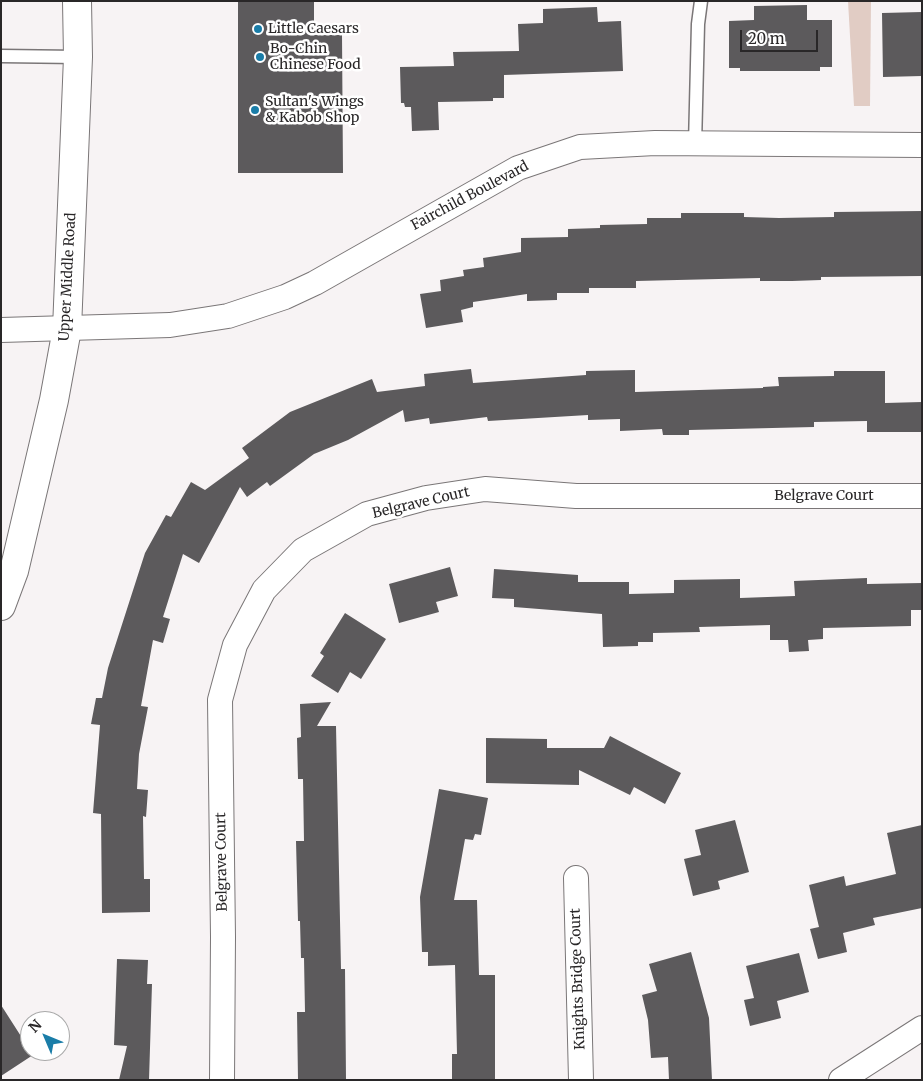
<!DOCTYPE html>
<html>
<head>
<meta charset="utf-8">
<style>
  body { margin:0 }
  #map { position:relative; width:923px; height:1081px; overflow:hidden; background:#f7f3f4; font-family:Merriweather,serif }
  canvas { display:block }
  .frame { position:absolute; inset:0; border:2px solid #292728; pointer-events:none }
  .north { position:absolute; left:20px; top:1011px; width:50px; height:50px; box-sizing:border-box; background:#fff; border:1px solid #a9a9a9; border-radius:50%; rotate:315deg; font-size:14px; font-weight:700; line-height:20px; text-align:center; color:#292728 }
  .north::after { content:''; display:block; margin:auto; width:18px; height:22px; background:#1a7da8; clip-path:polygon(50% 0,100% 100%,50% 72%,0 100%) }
  .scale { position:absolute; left:740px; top:30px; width:78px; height:22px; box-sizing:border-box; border:2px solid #292728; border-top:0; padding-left:6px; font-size:15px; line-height:18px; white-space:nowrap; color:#292728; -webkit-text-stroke:4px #fff; paint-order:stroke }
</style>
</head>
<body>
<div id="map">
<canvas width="923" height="1081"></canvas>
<div class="frame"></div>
<div class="north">N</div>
<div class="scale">20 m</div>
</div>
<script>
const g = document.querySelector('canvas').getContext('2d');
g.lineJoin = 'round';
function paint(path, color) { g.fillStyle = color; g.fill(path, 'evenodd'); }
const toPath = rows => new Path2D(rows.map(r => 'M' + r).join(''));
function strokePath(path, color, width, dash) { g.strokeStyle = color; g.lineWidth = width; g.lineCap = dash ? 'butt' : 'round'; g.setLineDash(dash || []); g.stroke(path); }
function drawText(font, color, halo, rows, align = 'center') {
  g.font = font + ' Merriweather,serif'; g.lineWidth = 5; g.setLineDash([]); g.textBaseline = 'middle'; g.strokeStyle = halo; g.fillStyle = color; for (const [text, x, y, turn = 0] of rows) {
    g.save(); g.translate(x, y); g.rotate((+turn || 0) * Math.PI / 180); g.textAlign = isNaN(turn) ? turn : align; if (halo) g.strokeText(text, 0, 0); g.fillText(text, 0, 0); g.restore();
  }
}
paint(toPath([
  [848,1,871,1,870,106,854,106]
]), '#e1ccc4');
paint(toPath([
  [238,1,314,1,314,25,330,24,330,35,342,35,343,173,238,173],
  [807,5,807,20,832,20,832,67,820,67,820,71,740,71,740,68,729,68,729,21,754,20,754,6],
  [597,7,598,22,621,21,623,71,504,75,504,98,493,98,493,101,438,102,439,130,412,131,411,107,405,107,404,103,401,103,400,67,454,66,453,52,519,51,518,24,543,23,543,9],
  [922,12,922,76,883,77,882,13],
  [922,211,922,276,821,277,821,280,792,281,760,281,760,278,636,281,636,288,589,288,589,293,557,293,557,300,527,301,527,294,473,302,473,307,461,310,463,322,426,328,420,294,441,291,440,280,464,276,463,270,484,267,483,258,521,252,521,238,568,237,568,229,600,228,600,225,647,224,647,218,681,218,681,213,744,213,744,217,779,218,834,217,834,212],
  [471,369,473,383,586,375,586,371,635,370,635,392,763,388,763,387,779,386,778,377,834,376,834,371,885,371,885,403,922,402,922,432,867,432,867,421,814,422,814,427,689,430,689,435,663,435,662,429,620,431,620,419,588,420,588,415,488,421,487,417,430,424,429,418,405,422,403,410,348,440,314,454,270,486,267,482,247,497,240,487,199,563,183,554,163,617,170,619,163,643,153,640,141,706,148,707,139,754,137,789,148,790,146,817,143,816,144,879,150,879,150,912,102,913,101,814,93,813,100,725,91,724,96,698,102,698,108,668,145,553,166,515,171,517,191,482,205,490,249,458,242,448,290,412,372,379,377,392,425,386,424,374],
  [450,567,458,596,436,602,439,612,399,623,389,584],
  [494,569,578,575,578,582,629,582,629,594,674,593,674,580,740,579,740,598,795,596,794,581,867,578,867,584,922,583,922,610,911,610,911,626,823,628,823,639,808,640,809,651,789,652,788,640,770,640,770,625,699,627,700,632,653,633,653,642,638,642,638,646,603,647,602,614,514,607,514,599,492,598],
  [345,613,386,639,361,679,350,672,338,693,311,676,324,656,320,653],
  [331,702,317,726,336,726,341,969,345,969,346,1080,298,1080,297,1012,305,1012,304,958,301,958,300,921,298,921,296,841,304,841,303,779,298,779,297,738,301,737,300,704],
  [610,736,681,773,665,804,634,787,630,795,579,770,579,785,486,783,486,738,547,739,547,748,604,748],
  [439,789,488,798,481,835,475,834,473,840,465,839,454,900,477,900,479,975,495,975,495,1080,452,1080,452,1054,457,1054,455,965,428,966,428,952,422,952,420,897],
  [735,820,749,872,718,881,720,889,693,896,684,859,701,855,695,830],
  [922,825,922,908,873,918,875,925,843,933,847,952,818,959,810,929,819,927,809,885,844,876,846,886,896,874,887,833],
  [691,952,709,1018,712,1080,669,1080,668,1057,651,1058,648,1020,642,995,657,991,649,964],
  [799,953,809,992,777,1001,781,1018,750,1026,744,1000,754,998,746,966],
  [117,959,148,960,147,984,152,984,149,1080,119,1080,127,1046,114,1045],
  [1,1005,33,1055,1,1076]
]), '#5c5a5c');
const service = toPath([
  [1,56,78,57],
  [695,145,698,24,701,1]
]);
const minor = toPath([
  [1,330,170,325,228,316,285,297,315,283,518,168,580,147,655,143,922,145],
  [576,878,581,1080],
  [222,1080,223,937,220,700,235,645,264,590,303,550,367,514,426,498,485,489,576,496,922,496],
  [841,1080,922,1028]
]);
const tertiary = toPath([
  [1,606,14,571,54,400,67,329,78,57,77,1]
]);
strokePath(service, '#7a7677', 15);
strokePath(minor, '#7a7677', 26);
strokePath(tertiary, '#7a7677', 30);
strokePath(service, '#fff', 12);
strokePath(minor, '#fff', 24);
strokePath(tertiary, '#fff', 28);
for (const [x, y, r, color] of [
  [258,29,5,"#1a7da8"],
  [260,57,5,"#1a7da8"],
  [255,110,5,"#1a7da8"]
]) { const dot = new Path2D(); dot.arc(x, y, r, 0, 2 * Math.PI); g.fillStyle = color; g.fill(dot); strokePath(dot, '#fff', 2); }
drawText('14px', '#292728', '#fff', [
  ["Little Caesars",268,29],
  ["Bo-Chin",270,49],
  ["Chinese Food",270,65],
  ["Sultan's Wings",265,102],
  ["& Kabob Shop",265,118]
], 'left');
drawText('14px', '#292728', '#fff', [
  ["Fairchild Boulevard",470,196,-28],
  ["Upper Middle Road",68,277,-87],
  ["Belgrave Court",824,496],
  ["Belgrave Court",421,503,-13],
  ["Belgrave Court",222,862,-91],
  ["Knights Bridge Court",578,979,-92]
]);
</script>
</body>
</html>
